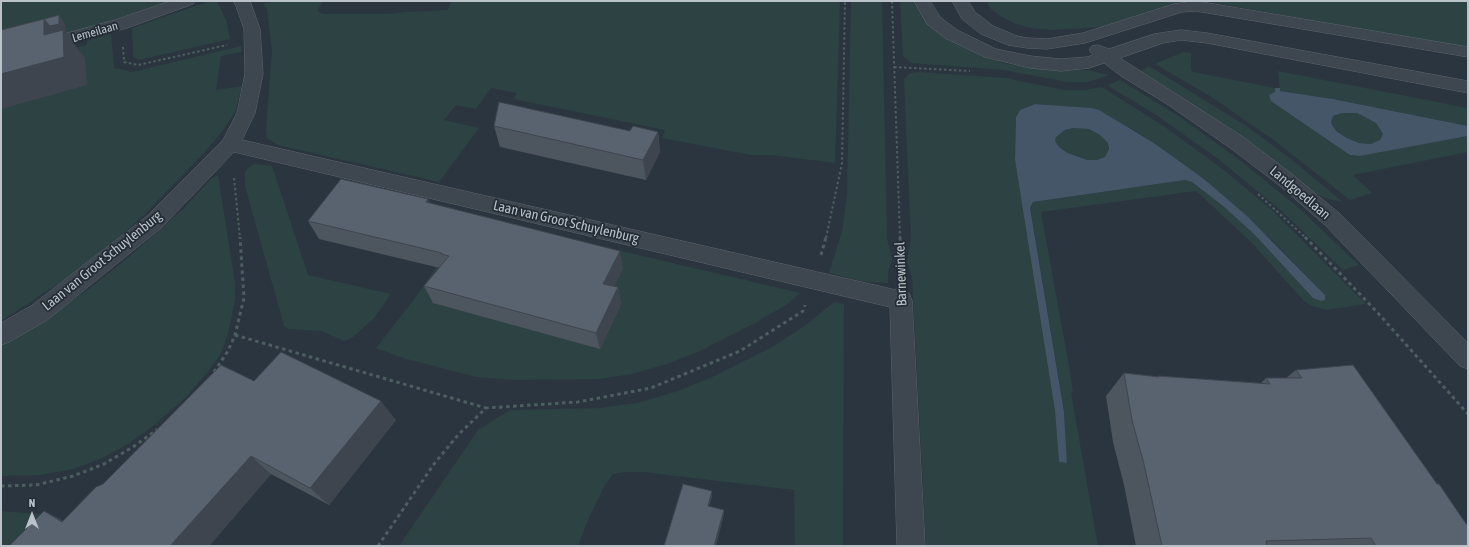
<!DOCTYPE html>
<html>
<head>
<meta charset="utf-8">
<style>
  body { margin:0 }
  #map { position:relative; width:1469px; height:547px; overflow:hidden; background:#2b3540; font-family:"Asap Condensed",sans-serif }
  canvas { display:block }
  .frame { position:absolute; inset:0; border:2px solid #bbc2ca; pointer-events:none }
  .north { position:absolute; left:12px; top:495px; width:40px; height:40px; -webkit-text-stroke:3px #232c35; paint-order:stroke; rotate:0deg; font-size:11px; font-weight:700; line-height:16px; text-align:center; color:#bbc2ca }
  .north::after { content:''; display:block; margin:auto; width:14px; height:18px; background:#bbc2ca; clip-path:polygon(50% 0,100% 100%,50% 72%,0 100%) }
</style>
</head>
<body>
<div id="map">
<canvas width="1469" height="547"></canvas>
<div class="frame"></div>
<div class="north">N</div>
</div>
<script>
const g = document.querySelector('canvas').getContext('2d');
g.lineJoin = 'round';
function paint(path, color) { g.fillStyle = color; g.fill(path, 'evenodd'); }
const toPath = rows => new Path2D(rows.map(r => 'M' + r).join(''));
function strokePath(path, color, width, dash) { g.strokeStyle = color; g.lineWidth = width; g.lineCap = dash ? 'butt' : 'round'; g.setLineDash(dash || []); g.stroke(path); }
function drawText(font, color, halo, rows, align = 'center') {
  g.font = font + ' "Asap Condensed",sans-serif'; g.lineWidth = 3.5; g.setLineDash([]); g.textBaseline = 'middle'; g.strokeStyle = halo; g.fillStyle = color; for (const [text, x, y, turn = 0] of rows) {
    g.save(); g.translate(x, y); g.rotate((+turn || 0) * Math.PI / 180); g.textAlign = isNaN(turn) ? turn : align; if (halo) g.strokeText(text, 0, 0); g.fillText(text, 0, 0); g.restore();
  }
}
paint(toPath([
  [1,1,172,1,55,39,1,53],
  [210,1,216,1,220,7,226,20,230,39,139,60,133,57,132,28],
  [276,1,323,1,317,11,323,14,388,14,406,12,448,10,451,1,840,1,835,163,771,155,751,155,662,138,665,130,513,99,517,93,491,88,476,109,456,105,444,120,479,128,439,182,278,145,267,138,266,129,272,51,267,9,263,4],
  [851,1,882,1,887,238,892,260,888,272,888,283,865,282,829,273,842,231,847,195],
  [900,1,914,1,926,20,948,39,982,56,1004,63,1029,68,1088,70,1109,75,1088,82,1067,82,1004,70,911,63,903,56],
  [986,1,1185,1,1101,27,1052,30,1031,28,1016,24,1000,16,990,8],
  [1202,1,1468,1,1468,48,1215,3],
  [111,34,114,68,132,72,241,46,242,52,221,56,216,90,242,86,235,112,224,129,205,152,144,215,87,265,1,321,1,68,87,45,87,41],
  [1183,52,1191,53,1191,70,1193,72,1275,88,1275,92,1350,155,1360,156,1468,136,1468,152,1353,175,1372,193,1350,200,1271,138,1210,96,1155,64],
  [1149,66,1245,125,1291,159,1343,202,1325,198,1311,191,1225,126,1139,72],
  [1278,71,1468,108,1468,126,1333,99,1280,91],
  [919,72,1006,78,1064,90,1085,90,1102,87,1165,127,1220,167,1272,210,1366,304,1326,310,1310,305,1303,300,1251,242,1196,191,1041,212,1070,371,1073,393,1071,393,1098,546,926,546,912,277,907,261,911,240,904,79,910,73],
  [1035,104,1043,104,1132,129,1154,143,1204,179,1275,243,1325,295,1313,298,1254,234,1223,206,1192,182,1185,180,1033,202,1030,208,1064,412,1067,463,1059,462,1055,411,1015,160,1016,117,1020,110],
  [1120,80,1177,115,1237,158,1299,208,1359,265,1343,270,1278,208,1217,158,1156,115,1107,85],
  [1342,113,1357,113,1376,123,1383,134,1380,140,1371,144,1359,143,1347,138,1336,131,1331,123,1333,116],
  [1073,128,1089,129,1100,135,1108,143,1109,149,1105,157,1097,160,1087,160,1068,153,1060,148,1055,141,1056,137,1065,130],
  [255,164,272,166,308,275,391,294,374,318,353,337,345,341,321,331,288,329,284,326,245,186,245,172,249,167],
  [218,175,235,283,235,300,228,334,221,353,207,373,186,397,157,423,130,443,102,458,73,469,40,475,1,476,1,345,19,336,89,289,136,251,183,209,211,179],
  [481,218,800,293,786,305,755,323,698,352,667,364,632,374,600,379,516,380,476,377,403,358,376,348,415,298,461,231],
  [834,302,844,304,843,546,795,546,794,490,643,472,625,472,613,474,605,485,588,520,578,546,399,546,478,430,510,410,600,408,637,403,678,391,712,377,774,346,806,325],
  [1,511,42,514,30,546,1,546]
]), '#2d4242');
paint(toPath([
  [1275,88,1280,88,1280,91,1333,99,1468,126,1468,136,1360,156,1350,155,1271,101,1269,95,1275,92],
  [1342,113,1357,113,1376,123,1383,134,1380,140,1371,144,1359,143,1347,138,1336,131,1331,123,1333,116],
  [1035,104,1091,108,1099,110,1154,143,1204,179,1247,216,1325,295,1325,300,1321,301,1313,298,1254,234,1223,206,1192,182,1185,180,1033,202,1030,208,1064,412,1067,463,1059,462,1055,411,1015,160,1016,117,1020,110],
  [1073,128,1089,129,1100,135,1108,143,1109,149,1105,157,1097,160,1087,160,1068,153,1060,148,1055,141,1056,137,1065,130]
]), '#445668');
const minor = toPath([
  [171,1,195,1,193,4,127,28,1,63,1,51,115,20,171,1],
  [233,1,250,1,260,29,263,74,255,113,242,140,909,293,912,300,925,546,897,546,890,307,234,152,161,228,47,320,9,342,1,345,1,323,31,306,147,216,223,140,237,113,245,74,244,29,236,6,233,1],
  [914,1,930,1,940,17,957,30,996,49,1030,56,1061,59,1087,57,1093,55,1089,50,1092,46,1098,45,1109,49,1154,34,1181,30,1207,33,1468,81,1468,93,1207,43,1181,40,1163,43,1120,58,1243,137,1293,175,1339,213,1468,343,1468,369,1460,366,1325,225,1279,185,1229,147,1167,104,1121,76,1104,63,1089,68,1061,71,1030,68,985,57,945,38,927,24,914,1],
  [952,1,968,1,975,12,993,26,1017,36,1027,38,1047,39,1083,33,1174,4,1196,1,1468,47,1468,57,1196,11,1182,12,1085,43,1047,49,1027,48,1008,45,981,34,962,19,952,1]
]);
strokePath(minor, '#5c656d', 1);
strokePath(toPath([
  [892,1,900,238],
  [123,47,124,62,138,65,227,45],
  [894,67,970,71],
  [234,178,240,238],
  [1258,194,1306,238],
  [826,238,842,163,845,1]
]), '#4d5e60', 2, [2.5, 2.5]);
strokePath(toPath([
  [900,237,901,274],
  [1305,237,1377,312,1468,414],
  [821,255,826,237],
  [235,335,486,408],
  [214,372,228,351,235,335,244,298,240,237],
  [1,486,36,485,73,476,104,464,133,447,158,429],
  [378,546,434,464,458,435,486,408,578,402,651,388,740,351,803,311,805,305]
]), '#4d5e60', 3, [3.5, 3.5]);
paint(minor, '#3e4750');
paint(toPath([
  [494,126,658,132,660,152,646,180,500,147],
  [430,203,623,268,614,286,618,287,621,304,600,349,433,303,424,286,440,268,319,239,308,221],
  [1296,370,1468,546,1136,546,1124,485,1113,442,1106,396,1124,373,1157,377,1158,376,1261,383,1266,378,1286,378],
  [254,381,396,420,329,505,271,474,209,546,9,546,44,511,63,521,103,484]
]), '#4d555f');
paint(toPath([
  [59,15,65,24,66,32,65,32,85,58,87,85,1,109,1,74,20,44,44,19,50,26],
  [658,132,660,152,646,180,643,160],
  [428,199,436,217,426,202],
  [620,251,623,268,607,300,603,284],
  [618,287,621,304,600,349,596,333],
  [381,401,396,420,329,505,310,488],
  [251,456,271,474,209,546,170,546],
  [712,491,712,497,708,511,708,506],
  [724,510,724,515,716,546,714,546],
  [44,511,75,527,62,522]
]), '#3e454e');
const building = toPath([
  [59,15,59,24,50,26,44,19,59,15],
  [44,19,44,35,63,30,64,57,1,74,1,30,44,19],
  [499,102,630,131,633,126,658,132,643,160,494,126,499,102],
  [341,179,428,199,426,202,620,251,603,284,618,287,596,333,424,286,449,256,441,254,442,253,308,221,341,179],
  [281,352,381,401,310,488,251,456,170,546,9,546,44,511,62,522,96,487,103,484,221,365,254,381,281,352],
  [1353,365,1437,484,1439,484,1462,518,1468,526,1468,546,1376,546,1371,538,1266,541,1267,546,1162,546,1144,464,1132,420,1124,373,1159,377,1158,376,1270,384,1266,378,1302,378,1296,370,1353,365],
  [683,484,712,491,708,506,724,510,714,546,664,546,683,484]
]);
paint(building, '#59636f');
strokePath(building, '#3e454e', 1);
drawText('12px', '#bbc2ca', '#232c35', [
  ["Lemeilaan",95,32,-16]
]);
drawText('14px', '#bbc2ca', '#232c35', [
  ["Landgoedlaan",1300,193,40],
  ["Laan van Groot Schuylenburg",566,222,13],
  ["Laan van Groot Schuylenburg",102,261,-39],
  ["Barnewinkel",901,274,-92]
]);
</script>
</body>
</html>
